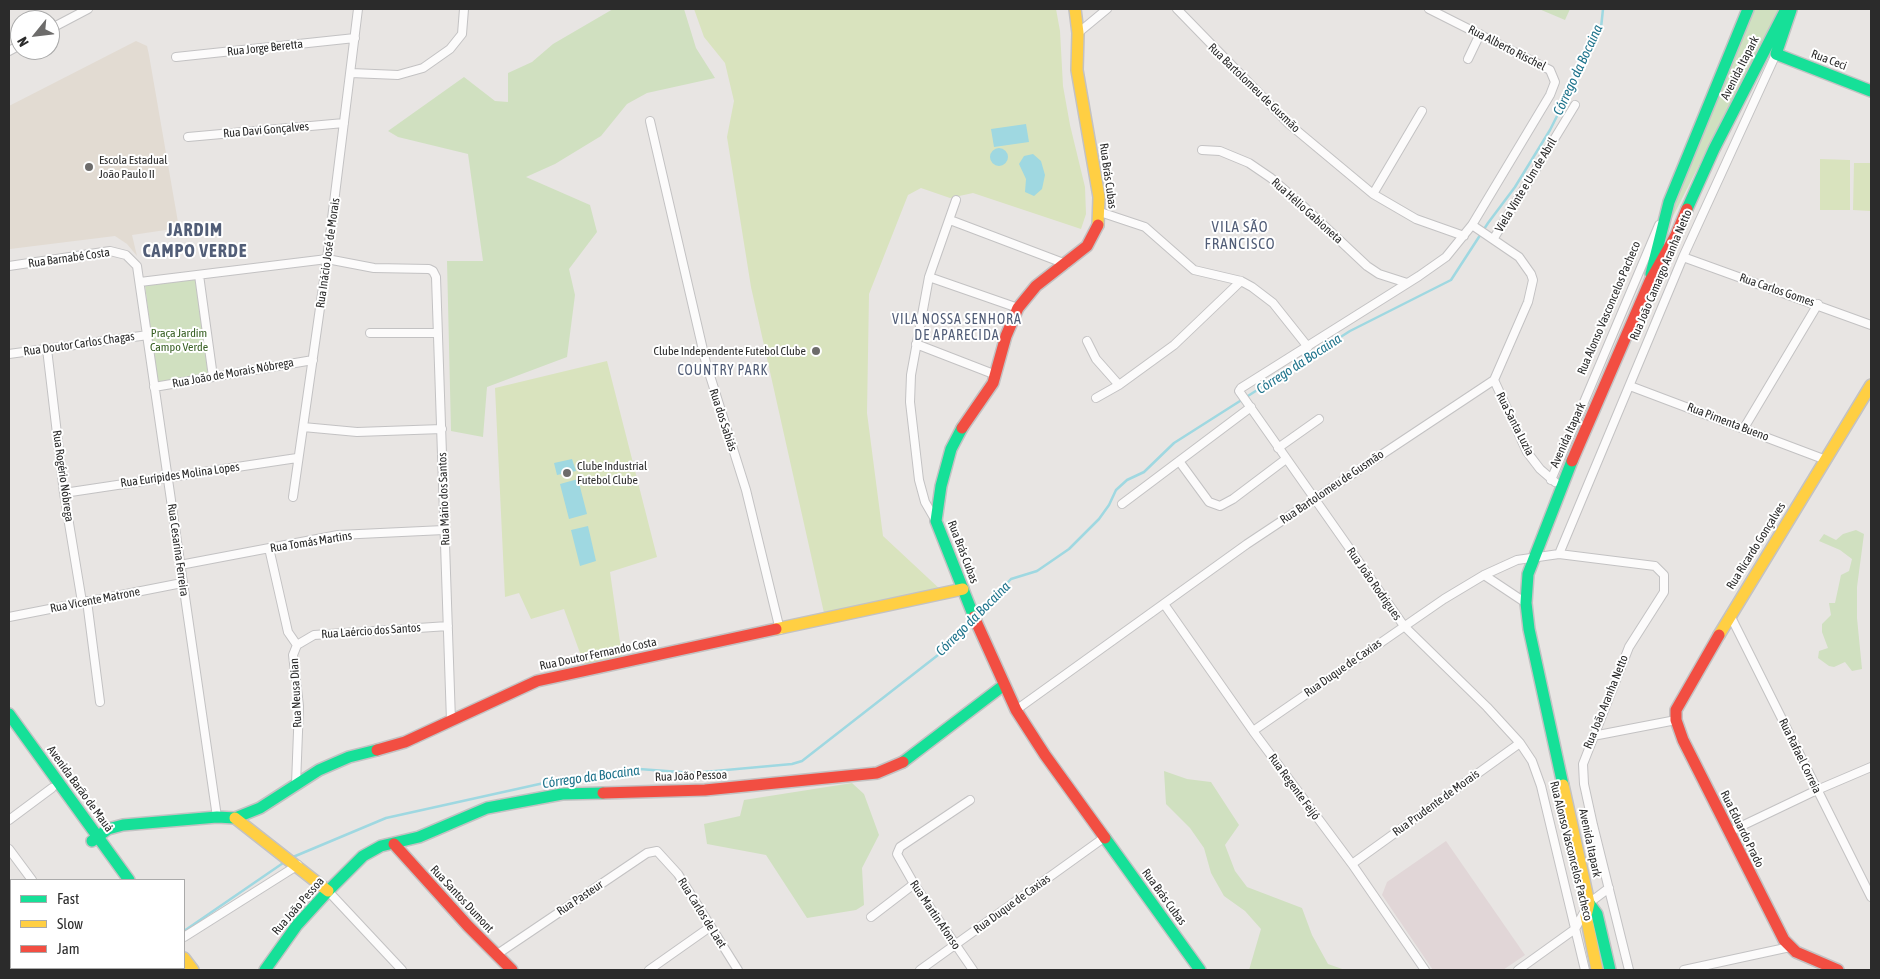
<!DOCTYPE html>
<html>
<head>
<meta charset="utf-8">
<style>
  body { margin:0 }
  #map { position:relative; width:1880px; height:979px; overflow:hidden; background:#e8e5e3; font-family:"Asap Condensed",sans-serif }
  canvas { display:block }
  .frame { position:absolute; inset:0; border:10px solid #2b2b2b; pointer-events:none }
  .legend { position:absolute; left:10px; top:879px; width:175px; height:90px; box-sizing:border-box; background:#fff; border:1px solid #aaa; margin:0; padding:6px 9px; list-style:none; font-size:15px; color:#2b2b2b }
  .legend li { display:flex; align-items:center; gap:10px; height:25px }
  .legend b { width:25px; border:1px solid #aaa }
  .north { position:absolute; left:10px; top:10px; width:50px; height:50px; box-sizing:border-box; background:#fff; border:1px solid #aaa; border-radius:50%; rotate:241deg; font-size:14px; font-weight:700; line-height:20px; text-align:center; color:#2b2b2b }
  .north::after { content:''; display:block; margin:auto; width:18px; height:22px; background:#6d6c6b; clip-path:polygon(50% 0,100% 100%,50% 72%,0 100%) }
</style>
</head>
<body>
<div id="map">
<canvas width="1880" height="979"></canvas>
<div class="frame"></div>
<ul class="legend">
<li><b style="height:6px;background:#16e098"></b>Fast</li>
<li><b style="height:6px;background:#ffcf43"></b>Slow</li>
<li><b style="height:6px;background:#f24e42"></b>Jam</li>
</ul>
<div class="north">N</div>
</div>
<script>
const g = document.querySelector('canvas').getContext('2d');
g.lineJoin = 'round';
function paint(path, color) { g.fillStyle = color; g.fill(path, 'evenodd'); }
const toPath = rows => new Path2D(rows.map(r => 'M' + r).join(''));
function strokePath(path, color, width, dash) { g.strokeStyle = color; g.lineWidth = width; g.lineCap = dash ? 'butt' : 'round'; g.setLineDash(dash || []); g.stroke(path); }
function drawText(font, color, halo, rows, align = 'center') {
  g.font = font + ' "Asap Condensed",sans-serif'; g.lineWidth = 4; g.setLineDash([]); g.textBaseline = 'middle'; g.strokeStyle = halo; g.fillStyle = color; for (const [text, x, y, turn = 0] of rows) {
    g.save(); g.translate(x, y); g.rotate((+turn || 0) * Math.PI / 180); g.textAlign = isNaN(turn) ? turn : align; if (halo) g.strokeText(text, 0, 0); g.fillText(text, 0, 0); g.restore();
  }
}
paint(toPath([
  [136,41,147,46,149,55,179,228,132,235,137,256,127,244,115,236,10,249,9,106]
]), '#e2dbd2');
paint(toPath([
  [1446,841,1525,955,1503,970,1433,970,1382,895,1387,882]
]), '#e1d6d7');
paint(toPath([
  [613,9,684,9,696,48,715,78,647,93,627,104,601,136,555,164,526,177,590,205,597,232,569,269,575,295,567,357,487,387,483,437,451,431,447,261,483,261,468,154,398,137,388,131,464,77,495,101,508,102,508,73,532,62,553,44],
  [1539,9,1570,9,1565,20],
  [1755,9,1779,9,1668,226,1680,186],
  [197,278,211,376,157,383,145,285],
  [1856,530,1864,534,1857,587,1857,618,1862,669,1852,671,1845,662,1834,667,1829,666,1818,658,1819,651,1828,648,1822,632,1822,624,1831,615,1829,603,1835,603,1841,575,1849,571,1852,559,1840,550,1819,541,1824,534,1836,540,1843,534],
  [1164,771,1187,779,1211,782,1239,825,1225,845,1235,871,1247,887,1302,908,1312,935,1328,964,1345,970,1249,970,1261,929,1245,911,1224,896,1211,873,1204,848,1190,828,1166,804],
  [852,783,864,794,879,835,862,868,864,905,856,910,807,918,766,855,707,844,704,824,740,816,744,800]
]), '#d0e0c0');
paint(toPath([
  [694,9,1056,9,1060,31,1063,86,1070,125,1085,187,1086,214,1081,229,973,193,950,198,921,188,908,195,869,294,867,413,883,536,942,591,824,613,751,287,727,137,734,101,725,63,704,37],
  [1820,159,1850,160,1850,210,1820,210],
  [1854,163,1871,163,1871,211,1853,210],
  [607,361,657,557,610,572,622,656,584,664,564,609,531,619,519,593,505,597,495,388]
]), '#d9e3be');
paint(toPath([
  [1026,124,1029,142,994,147,991,129],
  '990 157a9 9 0 1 1 18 0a9 9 0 1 1-18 0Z',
  [1033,154,1041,161,1045,175,1042,189,1034,196,1025,192,1026,179,1019,164,1024,156],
  [572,459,576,471,557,475,554,463],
  [578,479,587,514,569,519,560,484],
  [588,526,596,561,580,566,571,530]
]), '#9fd8e1');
strokePath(toPath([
  [978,614,1011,579,1037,571,1069,549,1099,519,1109,505,1116,490,1127,480,1144,472,1174,443,1350,331,1451,280,1488,223,1515,187,1550,130,1601,28,1603,9],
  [293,857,386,818,544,783,639,769,693,773,792,764,802,761,938,655,972,620],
  [184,931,286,861],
  [127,970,130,968]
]), '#9fd8e1', 2.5);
const street = toPath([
  [1177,9,1289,124,1373,194,1416,219,1464,236],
  [1429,9,1550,70,1555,82,1550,95,1472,225,1446,257,1419,276,1241,388,1239,391,1404,626,1487,707,1520,743,1532,761,1541,786,1585,970],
  [50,29,88,9],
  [1078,33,1107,9],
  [9,51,20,45],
  [176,57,355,38],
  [1468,59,1480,34],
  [351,73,398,75,423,68,450,49,462,34,464,9],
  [650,121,706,363,746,490,780,630],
  [188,137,344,123],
  [1202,150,1220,151,1249,163,1271,178,1301,204,1367,266,1379,274,1407,283],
  [1373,194,1422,111],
  [1100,212,1145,227,1194,270,1241,281,1252,287,1273,303,1308,347],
  [950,220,1066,264],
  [1494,238,1575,105],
  [1683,257,1871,325],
  [9,266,110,251,126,255,137,266,217,817],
  [199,275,213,377],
  [929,277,1018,308],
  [140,282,327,259,374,268,429,269,433,271,436,277,451,721],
  [370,333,437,333],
  [1087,341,1096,359,1119,385],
  [916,344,996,375],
  [47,349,64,493,82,602],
  [9,354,148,335],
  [1494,380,1527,452,1540,469,1555,482],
  [1630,386,1826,460],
  [154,387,313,360],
  [1096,398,1119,385,1174,345,1241,281],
  [303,427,357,432,442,429],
  [1744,428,1818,304],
  [1278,448,1319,419],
  [1179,461,1209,502,1220,506,1233,499,1286,459],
  [1551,480,1659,225],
  [64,493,297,458],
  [293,497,327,259,358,9],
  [1122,504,1251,407],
  [936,521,925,502,919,480,910,402,911,375,929,277,956,200],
  [269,548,288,632,297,645],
  [1559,554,1683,257,1776,54],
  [180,565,338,535,444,530],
  [1484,575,1526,603],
  [87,601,100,702],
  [1164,604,1253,731,1352,864,1425,970],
  [1730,615,1871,897],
  [9,617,182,583],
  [297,645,314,635,448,626],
  [1016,710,1247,544,1494,380,1528,302,1533,280,1531,274,1519,257,1472,225],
  [1253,731,1444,599,1484,575,1517,560,1559,554,1655,566,1664,575,1664,592,1629,647,1583,764,1584,784,1593,825,1629,970],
  [1593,736,1676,720],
  [296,784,299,706,293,655,297,645],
  [970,800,900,847,897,854,914,884,973,970],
  [9,820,52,788],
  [1729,832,1817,790,1871,767],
  [9,849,32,880],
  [1352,864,1520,743],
  [328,891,402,970],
  [871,917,914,884],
  [184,937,298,865],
  [9,955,11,958],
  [496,955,647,853,657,851,678,874,738,970],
  [18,968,20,970],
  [105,970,109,968],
  [141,970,145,968],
  [649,970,710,927],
  [920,970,1105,837],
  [1518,970,1575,929,1589,903,1609,888],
  [1684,970,1790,947]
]);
const fast = toPath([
  [1791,10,1776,54,1871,91],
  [1687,209,1714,149,1786,9],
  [1651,274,1669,202,1748,9],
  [962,428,951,449,941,486,936,521,974,617],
  [9,714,129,880],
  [903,762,1004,685],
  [1563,785,1529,629,1526,603,1528,574,1572,461],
  [1105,838,1200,970],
  [92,841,108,829,123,825,217,817,235,818,260,808,319,770,349,757,377,750],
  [1589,903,1597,914,1610,970],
  [265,970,297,925,328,891,363,856,381,846,419,837,487,808,562,794,603,793]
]);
const slow = toPath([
  [1075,9,1078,33,1077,70,1099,197,1098,225],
  [776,629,963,589],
  [1719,635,1871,385],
  [1563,785,1589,903,1586,916,1597,970],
  [235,818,328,891],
  [184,958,193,970]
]);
const jam = toPath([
  [962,428,993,383,1006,336,1018,308,1036,286,1087,246,1098,225],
  [1572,461,1650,281,1676,235,1687,209],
  [974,617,1016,710,1045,755,1105,838],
  [1719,635,1676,710,1676,720,1683,740,1784,940,1796,952,1838,970],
  [377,750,405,742,537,681,776,629],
  [603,793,705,790,877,773,903,762],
  [394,844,468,926,512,970]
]);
strokePath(street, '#c3c2c3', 10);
strokePath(fast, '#c3c2c3', 14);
strokePath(slow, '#c3c2c3', 14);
strokePath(jam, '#c3c2c3', 14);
strokePath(street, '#fcfbfb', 8);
strokePath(fast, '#16e098', 11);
strokePath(slow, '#ffcf43', 11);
strokePath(jam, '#f24e42', 11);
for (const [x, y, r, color] of [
  [89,167,5,"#6d6c6b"],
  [816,351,5,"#6d6c6b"],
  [567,473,5,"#6d6c6b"]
]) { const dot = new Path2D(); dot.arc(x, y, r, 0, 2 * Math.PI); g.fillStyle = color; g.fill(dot); strokePath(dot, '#fff', 2); }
drawText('12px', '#2b2b2b', '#fff', [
  ["Rua Jorge Beretta",265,48,-6],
  ["Rua Alberto Rischel",1507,48,27],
  ["Rua Ceci",1829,60,21],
  ["Avenida Itapark",1740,68,-63],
  ["Rua Bartolomeu de Gusmão",1254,88,44],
  ["Rua Davi Gonçalves",266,130,-5],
  ["Rua Brás Cubas",1108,176,82],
  ["Viela Vinte e Um de Abril",1526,185,-59],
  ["Rua Hélio Gabioneta",1307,211,42],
  ["Rua Inácio José de Morais",328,253,-82],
  ["Rua Barnabé Costa",69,258,-8],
  ["Rua João Camargo Aranha Netto",1661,275,-67],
  ["Rua Carlos Gomes",1777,290,19],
  ["Rua Alonso Vasconcelos Pacheco",1609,308,-67],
  ["Rua Doutor Carlos Chagas",79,344,-8],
  ["Rua João de Morais Nóbrega",233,373,-10],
  ["Rua dos Sabiás",723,420,72],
  ["Rua Pimenta Bueno",1728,422,21],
  ["Rua Santa Luzia",1515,424,63],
  ["Avenida Itapark",1568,435,-66],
  ["Rua Eurípides Molina Lopes",180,475,-8],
  ["Rua Rogério Nóbrega",63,476,82],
  ["Rua Bartolomeu de Gusmão",1332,487,-34],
  ["Rua Mário dos Santos",444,499,-92],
  ["Rua Tomás Martins",311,542,-9],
  ["Rua Ricardo Gonçalves",1756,546,-58],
  ["Rua Cesarina Ferreira",178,550,82],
  ["Rua Brás Cubas",963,552,69],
  ["Rua João Rodrigues",1374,584,55],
  ["Rua Vicente Matrone",95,600,-11],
  ["Rua Laércio dos Santos",371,631,-4],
  ["Rua Doutor Fernando Costa",598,654,-12],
  ["Rua Duque de Caxias",1343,668,-35],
  ["Rua Neusa Dian",296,693,-93],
  ["Rua João Aranha Netto",1606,702,-68],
  ["Rua Rafael Correia",1800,756,64],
  ["Rua João Pessoa",691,776,-2],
  ["Rua Regente Feijó",1294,787,54],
  ["Avenida Barão de Mauá",80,789,54],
  ["Rua Prudente de Morais",1436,803,-36],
  ["Rua Eduardo Prado",1742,829,64],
  ["Avenida Itapark",1590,843,78],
  ["Rua Alonso Vasconcelos Pacheco",1571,851,76],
  ["Rua Brás Cubas",1164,897,54],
  ["Rua Pasteur",580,898,-34],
  ["Rua Santos Dumont",462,899,47],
  ["Rua Duque de Caxias",1012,904,-36],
  ["Rua João Pessoa",298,906,-49],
  ["Rua Carlos de Laet",702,913,58],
  ["Rua Martin Afonso",935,915,56]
]);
drawText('12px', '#2b2b2b', '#fff', [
  ["Escola Estadual",99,160],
  ["João Paulo II",99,174],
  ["Clube Independente Futebol Clube",806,351,"right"],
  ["Clube Industrial",577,466],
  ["Futebol Clube",577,480]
], 'left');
drawText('12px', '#386024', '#fff', [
  ["Praça Jardim",179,333],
  ["Campo Verde",179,347]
]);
drawText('italic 14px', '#1f748c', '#fff', [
  ["Córrego da Bocaina",1578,70,-65],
  ["Córrego da Bocaina",1299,364,-33],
  ["Córrego da Bocaina",973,619,-45],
  ["Córrego da Bocaina",591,777,-8]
]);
g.letterSpacing = '1px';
drawText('14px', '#515d77', '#fff', [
  ["VILA NOSSA SENHORA",957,320],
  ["DE APARECIDA",957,336],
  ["COUNTRY PARK",723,371]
]);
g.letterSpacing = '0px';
g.letterSpacing = '1px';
drawText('15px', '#515d77', '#fff', [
  ["VILA SÃO",1240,227],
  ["FRANCISCO",1240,244]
]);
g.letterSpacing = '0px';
g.letterSpacing = '1px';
drawText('bold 18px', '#515d77', '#fff', [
  ["JARDIM",195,230],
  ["CAMPO VERDE",195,251]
]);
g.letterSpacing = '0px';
</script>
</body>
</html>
